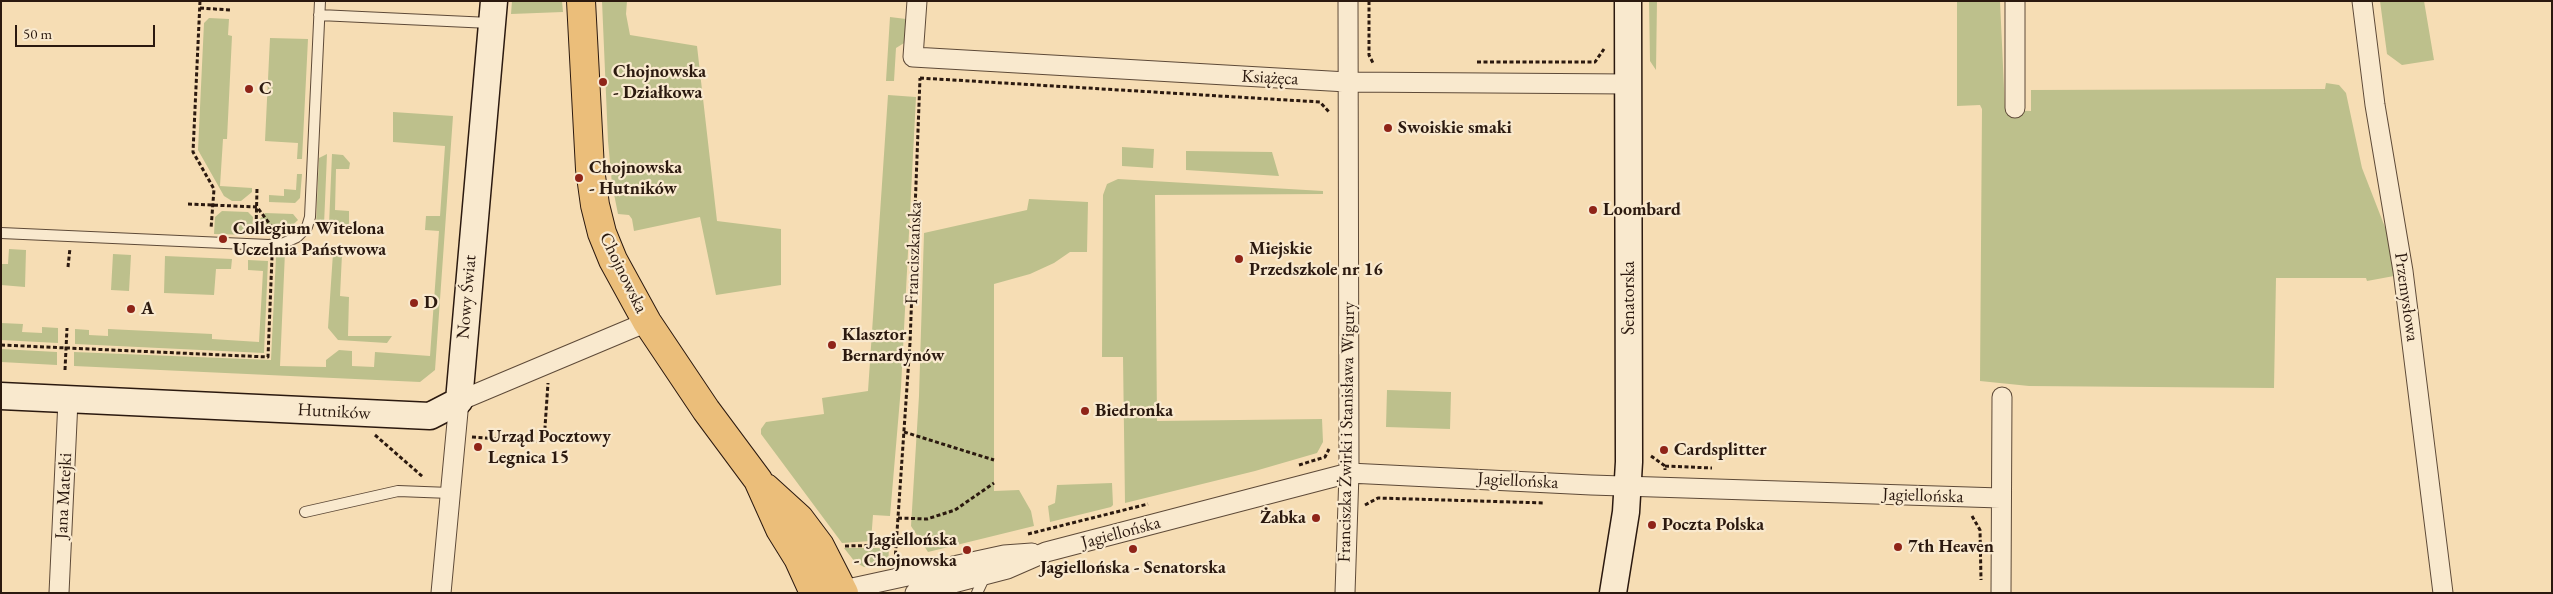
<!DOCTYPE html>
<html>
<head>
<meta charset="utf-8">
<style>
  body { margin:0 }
  #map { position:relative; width:2553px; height:594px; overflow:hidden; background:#f6ddb4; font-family:"EB Garamond",serif }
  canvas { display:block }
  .frame { position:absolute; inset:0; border:2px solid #2b190f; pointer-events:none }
  .scale { position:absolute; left:15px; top:25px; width:140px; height:22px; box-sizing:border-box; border:2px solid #2b190f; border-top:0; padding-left:6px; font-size:15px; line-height:18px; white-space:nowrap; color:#2b190f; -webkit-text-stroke:4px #f9e9ce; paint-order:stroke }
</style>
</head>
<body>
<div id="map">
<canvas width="2553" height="594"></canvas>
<div class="frame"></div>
<div class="scale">50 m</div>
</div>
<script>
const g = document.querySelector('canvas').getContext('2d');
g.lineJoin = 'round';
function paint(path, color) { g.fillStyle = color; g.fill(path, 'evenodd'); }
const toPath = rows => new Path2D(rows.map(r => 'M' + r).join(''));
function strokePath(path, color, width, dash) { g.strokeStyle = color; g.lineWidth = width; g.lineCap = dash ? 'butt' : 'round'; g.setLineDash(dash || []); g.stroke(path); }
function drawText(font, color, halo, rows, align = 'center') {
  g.font = font + ' "EB Garamond",serif'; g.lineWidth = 4.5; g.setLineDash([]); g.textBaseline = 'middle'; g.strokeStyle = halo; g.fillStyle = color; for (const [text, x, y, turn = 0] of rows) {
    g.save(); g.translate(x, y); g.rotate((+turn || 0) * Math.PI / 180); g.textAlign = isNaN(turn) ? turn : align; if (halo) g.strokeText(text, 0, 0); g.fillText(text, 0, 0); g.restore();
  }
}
paint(toPath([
  [512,1,562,1,563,12,511,14],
  [602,1,627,1,626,14,630,35,697,46,717,221,781,229,781,285,716,295,700,217,634,231,632,219,629,215,618,214,612,184,608,141],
  [1649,1,1657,1,1656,70,1650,61],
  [1957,1,2000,1,2005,110,2031,111,2031,90,2325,89,2326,83,2339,85,2346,93,2362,168,2388,235,2394,276,2367,281,2366,278,2276,278,2274,388,2029,386,1980,381,1982,109,1980,105,1957,106],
  [2380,1,2424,1,2434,60,2402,65,2387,54],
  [890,17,906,19,910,23,909,40,896,48,894,81,886,81],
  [209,18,229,19,228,35,232,36,227,139,223,139,220,186,252,188,252,192,241,201,232,201,224,196,198,150,204,23],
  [270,38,308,39,302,159,297,159,298,143,265,141],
  [888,95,916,97,901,387,890,516,873,515,871,541,842,543,761,434,761,429,766,422,824,414,822,398,868,391],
  [393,112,453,116,435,370,420,382,74,366,74,352,271,360,276,256,279,253,285,252,280,366,326,367,326,360,339,350,352,351,352,366,374,367,375,352,430,356,439,231,425,230,426,216,440,216,445,146,393,142],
  [1122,147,1154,149,1153,168,1122,166],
  [1186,151,1272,152,1279,176,1186,170],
  [327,154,324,225,316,225,319,158],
  [332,154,343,155,350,163,349,169,336,169,335,210,349,211,349,226,329,225],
  [297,174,302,174,300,198,295,203,269,202,269,195,284,196,284,189,296,190],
  [1118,179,1323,191,1323,194,1155,195,1157,421,1322,419,1323,442,1317,453,1255,471,1125,503,1123,357,1102,357,1103,195,1107,184],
  [1029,199,1088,202,1087,252,1070,252,1054,263,1030,274,994,284,994,491,1019,490,1031,511,1034,526,928,552,911,526,919,396,924,233,1027,210],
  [222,211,248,212,253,217,252,235,214,234,215,217],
  [265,213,293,214,298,220,284,233,284,236,260,235,260,219],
  [9,249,26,250,25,287,1,285,1,264,8,264],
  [333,253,342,254,340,296,349,297,348,336,392,336,387,343,338,340,328,328],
  [113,254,131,255,129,291,111,290],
  [165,256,232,259,231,269,216,269,214,295,164,293],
  [248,260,268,261,264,353,75,344,75,329,89,330,89,335,108,336,108,329,212,334,212,339,259,342,263,271,248,270],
  [1,323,23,324,22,332,42,333,42,327,58,328,58,343,1,340],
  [1,349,57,352,57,365,1,362],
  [1387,390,1451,392,1450,429,1386,427],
  [1112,483,1113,505,1111,507,1050,522,1048,506,1055,503,1057,485],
  [844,548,889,548,888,564,864,567,855,562]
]), '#bdc08c');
const lane = toPath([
  [319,15,490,23],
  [1,233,269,245,284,243,297,237,307,227,310,217,320,1],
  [305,512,398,491,450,493],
  [977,593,985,576]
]);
const street = toPath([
  [917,1,913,57,1347,82,1628,84],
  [2362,1,2375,105,2403,271,2443,593],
  [2015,108,2015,1],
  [59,593,68,400],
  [441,593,459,401,647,322],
  [840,593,843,590,1004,555,1032,553],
  [915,593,1007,569,1046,552,1349,473,1591,485,2000,498],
  [1345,593,1349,473,1348,1],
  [2001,593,2002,397]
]);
const secondary = toPath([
  [1,396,430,416,459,401,494,1],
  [1613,593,1626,512,1629,462,1628,1]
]);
const primary = toPath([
  [581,1,590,169,595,205,602,233,613,260,647,322,706,410,758,480,780,529,798,558,814,593],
  [766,488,799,518,820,546,844,593]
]);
strokePath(lane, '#5e4a38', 12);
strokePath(street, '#5e4a38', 21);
strokePath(secondary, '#2b190f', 29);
strokePath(primary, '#2b190f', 30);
strokePath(toPath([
  [200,1,193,152,214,189,211,229],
  [1369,1,1369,55,1373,63],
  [200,8,230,10],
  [1477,62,1595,62,1604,49],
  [920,78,1320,102,1330,113],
  [188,204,257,207,275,231],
  [256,232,257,188],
  [68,267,70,248],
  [1,345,268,357,272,257],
  [65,370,67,328],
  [904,432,994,460],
  [375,435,423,477],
  [472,437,544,442,548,383],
  [1651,456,1665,466,1665,470],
  [1299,465,1325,457,1329,449],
  [1665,466,1712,468],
  [1365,505,1378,498,1545,503],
  [1972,516,1980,530,1981,580],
  [898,518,927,519,955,510,994,483],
  [1028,534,1148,504],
  [845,546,896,545],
  [895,561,910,343,920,78]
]), '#2b190f', 3, [4, 2.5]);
strokePath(lane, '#f9e9ce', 10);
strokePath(street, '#f9e9ce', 19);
strokePath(secondary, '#f9e9ce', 26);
strokePath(primary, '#ebbe7a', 28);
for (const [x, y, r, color] of [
  [603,82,5,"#8f2418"],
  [249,89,5,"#8f2418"],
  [1388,128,5,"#8f2418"],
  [579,178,5,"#8f2418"],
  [1593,210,5,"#8f2418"],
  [223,239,5,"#8f2418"],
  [1239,259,5,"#8f2418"],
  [414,303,5,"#8f2418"],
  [131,309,5,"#8f2418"],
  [832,345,5,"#8f2418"],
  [1085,411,5,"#8f2418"],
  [478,447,5,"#8f2418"],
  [1664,450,5,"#8f2418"],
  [1316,518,5,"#8f2418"],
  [1652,525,5,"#8f2418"],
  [1898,547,5,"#8f2418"],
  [1133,549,5,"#8f2418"],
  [967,550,5,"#8f2418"]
]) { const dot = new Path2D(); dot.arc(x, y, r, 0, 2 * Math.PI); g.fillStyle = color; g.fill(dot); strokePath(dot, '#f9e9ce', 2); }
drawText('bold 18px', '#2b190f', '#f9e9ce', [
  ["Chojnowska",613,72],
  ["- Działkowa",613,93],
  ["C",259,89],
  ["Swoiskie smaki",1398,128],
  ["Chojnowska",589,168],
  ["- Hutników",589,189],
  ["Loombard",1603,210],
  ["Collegium Witelona",233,229],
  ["Uczelnia Państwowa",233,250],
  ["Miejskie",1249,249],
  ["Przedszkole nr 16",1249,270],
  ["D",424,303],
  ["A",141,309],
  ["Klasztor",842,335],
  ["Bernardynów",842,356],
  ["Biedronka",1095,411],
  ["Urząd Pocztowy",488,437],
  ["Legnica 15",488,458],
  ["Cardsplitter",1674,450],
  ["Żabka",1306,518,"right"],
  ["Poczta Polska",1662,525],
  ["Jagiellońska",957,540,"right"],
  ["- Chojnowska",957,561,"right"],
  ["7th Heaven",1908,547],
  ["Jagiellońska - Senatorska",1133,568,"center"]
], 'left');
drawText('18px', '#2b190f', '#f9e9ce', [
  ["Książęca",1270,78,3],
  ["Franciszkańska",914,253,-88],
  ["Chojnowska",623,273,64],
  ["Nowy Świat",467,297,-85],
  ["Przemysłowa",2406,297,82],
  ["Senatorska",1629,298,-90],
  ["Hutników",334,412,3],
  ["Franciszka Żwirki i Stanisława Wigury",1347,432,-89],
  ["Jagiellońska",1518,481,3],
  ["Jana Matejki",64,496,-87],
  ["Jagiellońska",1923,496,2],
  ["Jagiellońska",1121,533,-15]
]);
</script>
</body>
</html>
